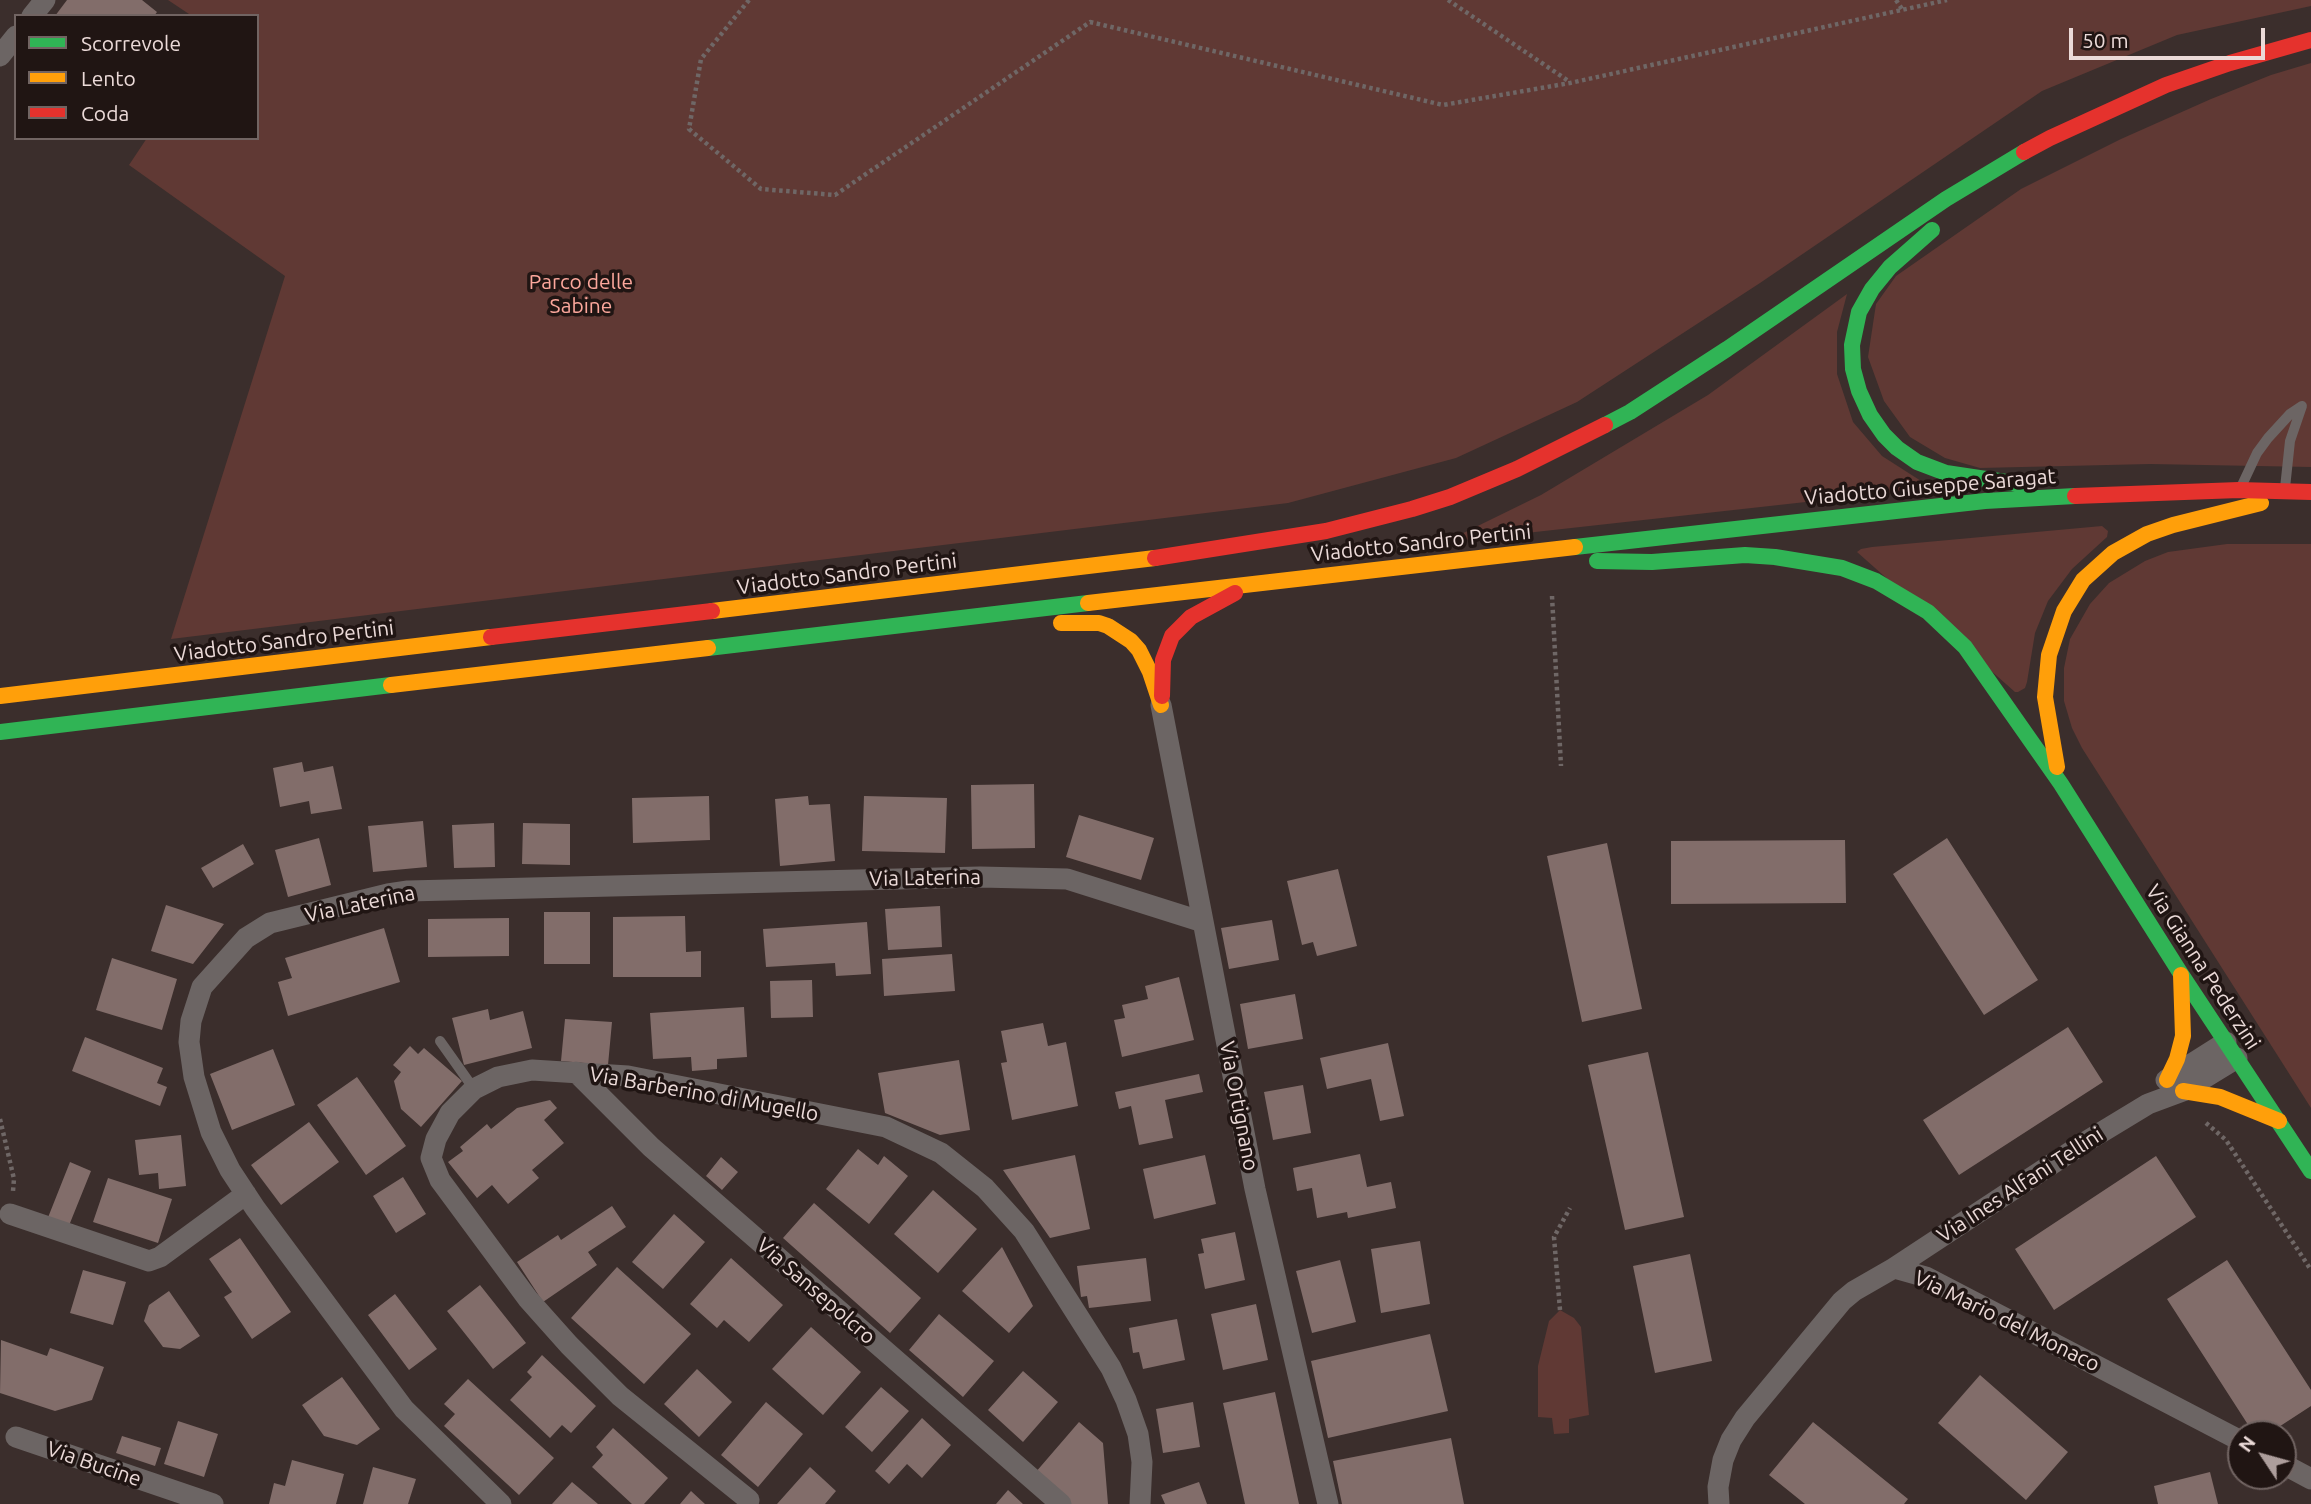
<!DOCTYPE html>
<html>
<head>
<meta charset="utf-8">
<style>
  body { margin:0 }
  #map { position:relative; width:2311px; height:1504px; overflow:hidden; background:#3b2e2c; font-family:Ubuntu,sans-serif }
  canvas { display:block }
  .legend { position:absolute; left:14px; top:14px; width:245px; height:126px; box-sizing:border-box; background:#201513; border:2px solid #716462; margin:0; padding:9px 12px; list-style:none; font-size:21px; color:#ebdad8 }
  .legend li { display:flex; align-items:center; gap:14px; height:35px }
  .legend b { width:35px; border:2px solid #716462 }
  .north { position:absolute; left:2227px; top:1420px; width:70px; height:70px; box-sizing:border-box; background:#201513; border:2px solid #716462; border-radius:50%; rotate:306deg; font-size:19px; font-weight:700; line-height:28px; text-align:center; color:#ebdad8 }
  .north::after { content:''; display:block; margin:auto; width:24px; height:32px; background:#ad9e9c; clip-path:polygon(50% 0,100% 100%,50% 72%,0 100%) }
  .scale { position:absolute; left:2069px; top:28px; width:196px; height:32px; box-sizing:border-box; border:4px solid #ebdad8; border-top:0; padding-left:9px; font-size:21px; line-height:24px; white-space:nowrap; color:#ebdad8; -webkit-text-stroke:5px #201513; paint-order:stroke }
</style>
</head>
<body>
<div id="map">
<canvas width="2311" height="1504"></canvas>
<ul class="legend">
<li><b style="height:9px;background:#30b455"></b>Scorrevole</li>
<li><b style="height:9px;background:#ff9f0a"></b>Lento</li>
<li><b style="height:9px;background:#e5322d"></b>Coda</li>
</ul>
<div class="north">N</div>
<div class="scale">50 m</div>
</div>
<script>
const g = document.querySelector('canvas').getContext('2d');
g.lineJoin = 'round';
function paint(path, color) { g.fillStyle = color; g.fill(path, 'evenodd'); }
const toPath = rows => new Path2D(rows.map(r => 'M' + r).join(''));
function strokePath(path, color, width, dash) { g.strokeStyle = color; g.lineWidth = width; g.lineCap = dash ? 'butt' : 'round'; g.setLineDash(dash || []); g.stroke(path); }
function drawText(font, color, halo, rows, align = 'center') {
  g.font = font + ' Ubuntu,sans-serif'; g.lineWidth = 7; g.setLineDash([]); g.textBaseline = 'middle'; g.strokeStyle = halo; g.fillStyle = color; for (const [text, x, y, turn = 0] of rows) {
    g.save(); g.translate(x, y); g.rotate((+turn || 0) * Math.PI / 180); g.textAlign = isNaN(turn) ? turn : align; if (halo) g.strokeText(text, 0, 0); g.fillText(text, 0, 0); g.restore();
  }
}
paint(toPath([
  [168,0,2311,0,2311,6,2177,35,2042,91,1760,283,1577,402,1456,458,1288,503,171,639,285,276,129,165,147,138,257,138,257,16,192,16],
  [2311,63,2311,467,2150,464,1980,468,1945,458,1910,437,1884,401,1868,357,1876,304,1896,276,2021,189,2121,139,2211,99,2271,75],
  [1847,294,1837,332,1837,374,1853,422,1882,456,1932,488,1445,542,1541,495,1708,395],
  [2102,526,2108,531,2107,537,2072,569,2048,601,2035,633,2027,682,2025,688,2018,692,2015,692,1857,552,1861,549,1872,547],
  [2227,544,2311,544,2311,1108,2082,748,2072,728,2064,701,2064,668,2070,639,2090,604,2109,583,2145,561,2168,552],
  [1560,1310,1574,1318,1581,1327,1589,1415,1569,1419,1569,1433,1554,1434,1552,1418,1538,1417,1538,1366,1549,1321]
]), '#603934');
paint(toPath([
  [67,0,142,0,157,12,154,16,55,16],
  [302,762,304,772,333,766,342,809,311,814,309,801,280,807,273,768],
  [1034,784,1035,848,972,849,971,785],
  [709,796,710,840,633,843,632,798],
  [808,796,809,805,830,804,835,861,780,866,775,799],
  [864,796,947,798,945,853,862,851],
  [1079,815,1154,838,1141,880,1066,857],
  [423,821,427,867,373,872,368,826],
  [494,823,495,867,454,868,452,825],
  [523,823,570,824,570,865,522,864],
  [319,838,331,885,288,897,275,850],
  [1947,838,2038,980,1984,1015,1893,874],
  [1845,840,1846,903,1671,904,1671,841],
  [1607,843,1642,1009,1582,1022,1547,856],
  [243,844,254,864,213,888,201,868],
  [1338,869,1357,946,1317,956,1313,942,1302,945,1287,881],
  [166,905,224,924,193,964,151,951],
  [940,906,942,947,888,950,885,909],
  [544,912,590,912,590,964,544,964],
  [685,916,686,952,701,951,701,977,613,977,613,917],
  [509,918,509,956,428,957,428,919],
  [1272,920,1279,960,1229,969,1221,928],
  [867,922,871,974,836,976,835,963,766,967,763,929],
  [384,928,400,982,288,1016,278,982,292,978,285,958],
  [952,954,955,991,884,996,882,959],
  [112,958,177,979,162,1030,96,1010],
  [1179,977,1194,1040,1122,1057,1114,1020,1125,1018,1122,1005,1148,999,1145,986],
  [812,980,813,1017,771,1018,770,981],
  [1295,994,1303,1039,1248,1049,1240,1004],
  [744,1007,747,1057,717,1059,717,1069,692,1071,691,1057,653,1059,650,1013],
  [488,1009,490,1020,523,1011,532,1048,464,1065,452,1018],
  [565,1019,612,1022,608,1065,561,1061],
  [1043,1023,1048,1046,1066,1042,1078,1106,1012,1120,1001,1063,1007,1062,1001,1031],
  [2068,1027,2103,1082,1959,1175,1923,1120],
  [85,1037,163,1068,157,1083,167,1087,160,1106,72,1071],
  [1388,1043,1404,1116,1380,1121,1371,1079,1327,1089,1320,1058],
  [410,1046,418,1054,424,1048,462,1081,421,1127,401,1109,394,1081,401,1072,393,1065],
  [273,1049,295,1105,232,1130,210,1074],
  [1648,1052,1684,1217,1625,1230,1588,1065],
  [959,1060,970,1130,940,1135,885,1113,878,1073],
  [1199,1074,1203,1092,1165,1100,1173,1138,1139,1145,1131,1106,1119,1109,1115,1092],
  [357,1077,406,1146,366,1175,317,1105],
  [1303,1085,1311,1133,1273,1140,1264,1092],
  [550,1100,557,1108,544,1120,564,1143,532,1170,539,1178,508,1204,492,1185,477,1198,448,1162,463,1151,460,1147,487,1124,491,1129,517,1108],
  [309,1122,339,1162,281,1205,251,1165],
  [181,1135,186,1186,159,1189,158,1173,139,1175,135,1140],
  [858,1149,878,1165,884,1156,908,1176,869,1224,826,1189],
  [1360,1154,1367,1187,1391,1182,1396,1208,1348,1218,1347,1212,1317,1218,1312,1188,1297,1191,1293,1168],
  [1075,1155,1090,1229,1050,1238,1003,1170],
  [1205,1155,1216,1204,1154,1219,1143,1169],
  [2156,1156,2196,1217,2054,1310,2015,1249],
  [721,1157,738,1172,722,1190,706,1176],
  [70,1162,91,1171,68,1228,47,1220],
  [403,1177,426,1214,396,1233,373,1196],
  [108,1178,172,1199,158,1243,93,1222],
  [933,1190,977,1229,938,1273,894,1234],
  [814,1203,921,1298,890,1333,783,1238],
  [612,1206,626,1227,588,1252,597,1265,543,1302,517,1262,558,1235,561,1240],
  [674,1214,705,1242,663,1289,632,1262],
  [1235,1232,1245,1280,1205,1289,1198,1254,1204,1253,1201,1239],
  [240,1238,291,1312,252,1339,224,1297,232,1292,209,1259],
  [1420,1241,1430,1304,1381,1313,1371,1249],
  [1002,1247,1033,1306,1009,1333,962,1291],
  [1690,1254,1712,1361,1655,1373,1633,1266],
  [731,1258,783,1305,749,1342,724,1320,717,1328,690,1304],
  [1146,1258,1151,1301,1089,1308,1087,1296,1081,1297,1077,1266],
  [1340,1260,1356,1322,1312,1333,1296,1271],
  [2227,1260,2311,1390,2311,1406,2268,1434,2254,1434,2167,1299],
  [617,1267,691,1334,644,1384,571,1318],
  [83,1270,126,1282,113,1325,70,1313],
  [480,1285,526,1343,493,1369,447,1311],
  [169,1291,200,1336,180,1349,163,1347,144,1321,149,1305],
  [395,1294,437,1349,409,1370,368,1315],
  [1256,1304,1268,1360,1223,1370,1211,1314],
  [939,1314,994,1361,963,1397,909,1350],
  [1177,1319,1185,1360,1143,1369,1139,1352,1133,1353,1129,1328],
  [811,1327,861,1372,823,1415,772,1369],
  [1430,1334,1448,1411,1328,1438,1311,1361],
  [1,1340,47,1356,50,1348,104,1367,92,1400,55,1411,0,1393],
  [542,1355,596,1406,571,1433,562,1425,550,1438,510,1400,532,1377,527,1372],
  [697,1369,732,1402,699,1437,664,1404],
  [1023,1371,1058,1402,1023,1442,988,1410],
  [1980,1375,2068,1452,2026,1500,1938,1423],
  [342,1377,380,1429,357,1445,324,1436,302,1405],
  [468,1379,554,1458,519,1495,444,1426,455,1414,444,1404],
  [881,1387,909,1411,872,1452,845,1427],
  [1275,1392,1299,1504,1245,1504,1223,1403],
  [766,1402,803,1434,758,1487,721,1455],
  [1193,1402,1200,1447,1163,1453,1156,1409],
  [922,1418,951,1445,922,1478,907,1464,889,1484,875,1471],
  [178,1421,218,1434,204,1477,164,1464],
  [1079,1422,1103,1443,1108,1504,1070,1504,1035,1473],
  [1813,1422,1908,1499,1904,1504,1805,1504,1769,1475],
  [613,1428,668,1478,644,1504,632,1504,592,1467,603,1455,596,1447],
  [122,1436,161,1448,155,1466,116,1453],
  [1451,1438,1464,1504,1342,1504,1333,1461],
  [292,1460,344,1474,336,1504,269,1504,274,1483,285,1486],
  [373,1467,416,1479,408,1504,363,1504],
  [810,1467,836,1491,825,1504,777,1504],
  [2210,1472,2218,1504,2158,1504,2154,1486],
  [572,1482,598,1504,552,1504],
  [1199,1482,1207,1504,1165,1504,1161,1495],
  [1008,1490,1023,1504,996,1504],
  [691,1491,705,1504,680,1504]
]), '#826d6a');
strokePath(toPath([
  [749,0,701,59,689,129,761,189,835,195,1090,22,1443,105,1570,83,1947,0],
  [1448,0,1570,82],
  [1896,0,1902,9],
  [1552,596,1561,766],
  [0,1119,14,1179,13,1191],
  [2206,1123,2226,1140,2311,1270],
  [1560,1310,1554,1237,1570,1208]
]), '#6f6766', 4.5, [3.5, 3.5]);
strokePath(toPath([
  [2242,485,2257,453,2268,438,2290,414,2302,406,2290,441,2285,488],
  [440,1041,474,1089]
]), '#6c6564', 10);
strokePath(toPath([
  [32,16,45,0],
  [0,56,16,36],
  [1161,705,1255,1189,1328,1504],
  [576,1072,651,1147,1061,1504],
  [2166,1080,2226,1042],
  [10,1214,149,1261,160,1257,246,1194],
  [1894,1268,2087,1141,2148,1104,2183,1091,2237,1058],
  [16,1437,213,1504],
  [2283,1464,2311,1479],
  [749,1500,620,1396,569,1345,528,1299,440,1180,431,1158,436,1139,450,1113,474,1089,498,1077,532,1070,628,1076,886,1127,941,1153,985,1188,1024,1231,1111,1368,1126,1400,1138,1434,1142,1462,1140,1504],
  [501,1504,404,1409,255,1208,230,1170,211,1132,194,1077,189,1042,191,1021,202,987,246,938,270,923,388,894,408,891,980,877,1067,879,1203,922],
  [1719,1504,1718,1487,1723,1460,1731,1440,1745,1418,1842,1301,1854,1291,1894,1268,1926,1277,2241,1441]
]), '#6c6564', 21);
strokePath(toPath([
  [1932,230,1890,267,1872,289,1859,312,1852,345,1853,369,1859,391,1870,415,1884,435,1897,448,1917,462,1946,473,2026,485],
  [1605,425,1630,412,1727,349,1946,199,2024,152],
  [1575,547,1985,501,2075,496],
  [1597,561,1652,562,1745,555,1775,557,1842,568,1876,581,1928,612,1965,647,2061,784],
  [708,648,1088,603],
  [0,732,391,685],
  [2061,784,2181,974,2311,1171]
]), '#30b455', 16);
strokePath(toPath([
  [1088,603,1575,547],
  [712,611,1155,558],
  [1061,623,1099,623,1108,626,1131,641,1139,650,1150,672,1161,705],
  [391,685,708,648],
  [0,696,491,637],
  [2057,767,2045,697,2049,655,2064,611,2083,580,2113,553,2147,534,2173,525,2261,503],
  [2167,1080,2177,1059,2183,1036,2181,975],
  [2183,1091,2220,1097,2279,1121]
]), '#ff9f0a', 16);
strokePath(toPath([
  [2024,152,2050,138,2166,85,2230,63,2311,40],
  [2075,496,2239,490,2311,492],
  [1155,558,1326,531,1412,509,1450,497,1517,469,1605,425],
  [491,637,712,611],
  [1162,696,1163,660,1172,636,1191,617,1235,593]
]), '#e5322d', 16);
drawText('21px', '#fca79c', '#201513', [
  ["Parco delle",581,282],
  ["Sabine",581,306]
]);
drawText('21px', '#ebdad8', '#201513', [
  ["Viadotto Giuseppe Saragat",1930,487,-5],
  ["Viadotto Sandro Pertini",1421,543,-6],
  ["Viadotto Sandro Pertini",847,574,-7],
  ["Viadotto Sandro Pertini",284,641,-7],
  ["Via Laterina",925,878,-1],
  ["Via Laterina",360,904,-12],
  ["Via Gianna Pederzini",2203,967,57],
  ["Via Barberino di Mugello",704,1094,10],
  ["Via Ortignano",1239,1106,79],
  ["Via Ines Alfani Tellini",2020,1185,-33],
  ["Via Sansepolcro",816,1291,41],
  ["Via Mario del Monaco",2007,1321,26],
  ["Via Bucine",94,1464,19]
]);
</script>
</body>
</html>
